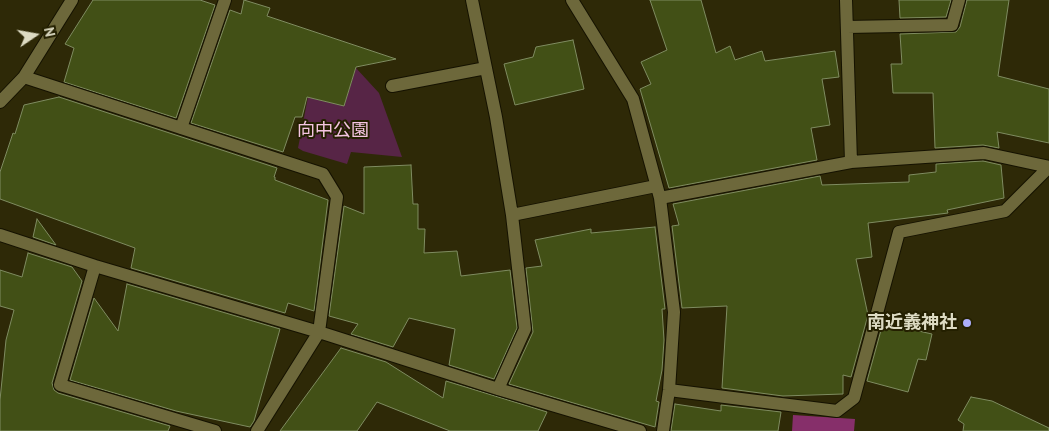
<!DOCTYPE html>
<html>
<head>
<meta charset="utf-8">
<style>
  body { margin:0 }
  #map { position:relative; width:1049px; height:431px; overflow:hidden; background:#2e2907; font-family:"PT Sans",sans-serif }
  canvas { display:block }
  .north { position:absolute; left:10px; top:10px; width:50px; height:50px; -webkit-text-stroke:4px #242000; paint-order:stroke; rotate:78deg; font-size:14px; font-weight:700; line-height:20px; text-align:center; color:#dddbc3 }
  .north::after { content:''; display:block; margin:auto; width:18px; height:22px; background:#dddbc3; clip-path:polygon(50% 0,100% 100%,50% 72%,0 100%) }
</style>
</head>
<body>
<div id="map">
<canvas width="1049" height="431"></canvas>
<div class="north">N</div>
</div>
<script>
const g = document.querySelector('canvas').getContext('2d');
g.lineJoin = 'round';
function paint(path, color) { g.fillStyle = color; g.fill(path, 'evenodd'); }
const toPath = rows => new Path2D(rows.map(r => 'M' + r).join(''));
function strokePath(path, color, width, dash) { g.strokeStyle = color; g.lineWidth = width; g.lineCap = dash ? 'butt' : 'round'; g.setLineDash(dash || []); g.stroke(path); }
function drawText(font, color, halo, rows, align = 'center') {
  g.font = font + ' "PT Sans","Noto Sans JP",sans-serif'; g.lineWidth = 4; g.setLineDash([]); g.textBaseline = 'middle'; g.strokeStyle = halo; g.fillStyle = color; for (const [text, x, y, turn = 0] of rows) {
    g.save(); g.translate(x, y); g.rotate((+turn || 0) * Math.PI / 180); g.textAlign = isNaN(turn) ? turn : align; if (halo) g.strokeText(text, 0, 0); g.fillText(text, 0, 0); g.restore();
  }
}
paint(toPath([
  [356,68,379,93,402,157,351,152,347,164,303,151,298,148,308,97,344,106]
]), '#572546');
paint(toPath([
  [793,415,855,419,854,431,792,431]
]), '#862f6a');
const building = toPath([
  [93,0,200,0,215,5,176,118,64,82,74,48,65,44,93,0],
  [244,0,270,8,267,16,396,59,356,67,344,106,307,97,302,117,295,117,283,152,191,123,230,10,241,14,244,0],
  [650,0,701,0,716,53,730,46,735,60,762,51,765,61,835,51,839,77,822,79,830,125,811,128,817,160,669,188,640,89,651,84,641,62,667,50,650,0],
  [899,0,951,0,946,17,900,18,899,0],
  [967,0,1009,0,998,76,1049,89,1049,143,997,132,999,148,983,145,935,148,933,93,893,93,891,64,902,64,900,34,956,32,960,27,967,0],
  [573,40,584,89,515,105,504,64,533,57,536,47,573,40],
  [59,97,277,168,274,177,275,177,275,180,328,200,314,311,288,303,285,313,131,268,135,248,0,199,0,172,13,133,15,134,24,105,59,97],
  [983,161,1001,165,1004,198,947,210,948,213,868,223,872,257,856,259,868,315,851,377,843,375,843,394,783,396,722,388,727,306,682,308,672,226,679,225,673,204,820,176,822,185,909,182,909,175,936,172,936,164,983,161],
  [411,165,413,204,418,204,418,229,425,229,424,253,457,251,461,276,510,270,517,328,494,379,449,365,455,329,409,318,393,347,351,334,358,324,329,316,344,206,364,214,364,167,411,165],
  [37,219,56,245,33,237,37,219],
  [655,227,665,309,662,309,664,340,662,370,656,401,659,402,655,427,509,384,533,332,526,268,542,266,535,240,591,229,591,233,655,227],
  [28,253,72,267,82,281,52,383,54,390,58,393,170,426,168,431,0,431,0,400,6,340,14,310,0,306,0,270,22,277,28,253],
  [127,284,280,329,254,421,250,427,176,411,70,380,94,298,118,331,127,284],
  [883,323,932,334,926,360,918,359,908,392,867,381,883,323],
  [341,348,386,362,443,398,446,381,547,412,538,431,450,431,377,402,357,431,280,431,341,348],
  [971,397,992,401,1049,428,1049,431,963,431,964,424,958,420,971,397],
  [675,404,721,411,721,405,781,412,778,431,671,431,675,404]
]);
paint(building, '#425016');
strokePath(building, '#7f8c61', 1);
const minor = toPath([
  [472,0,496,117,512,215,525,329,498,389],
  [572,0,633,99,660,198,674,312,669,390,663,431],
  [846,0,851,162],
  [847,27,952,25,959,0],
  [24,77,323,174,337,197,319,332,257,431],
  [392,86,486,68],
  [0,102,24,77,72,0],
  [181,128,225,0],
  [660,198,851,162,984,153,1049,167],
  [512,215,656,186],
  [0,235,95,266,319,332,498,389,640,431],
  [95,266,60,385,215,431],
  [669,390,837,411,854,398,899,232,1005,211,1049,167]
]);
strokePath(minor, '#151200', 14);
strokePath(minor, '#6d683b', 12);
for (const [x, y, r, color] of [
  [967,323,5,"#adaffb"]
]) { const dot = new Path2D(); dot.arc(x, y, r, 0, 2 * Math.PI); g.fillStyle = color; g.fill(dot); strokePath(dot, '#242000', 2); }
drawText('18px', '#f5c4e1', '#242000', [
  ["向中公園",333,131]
]);
drawText('bold 18px', '#dddbc3', '#242000', [
  ["南近義神社",957,323]
], 'right');
</script>
</body>
</html>
